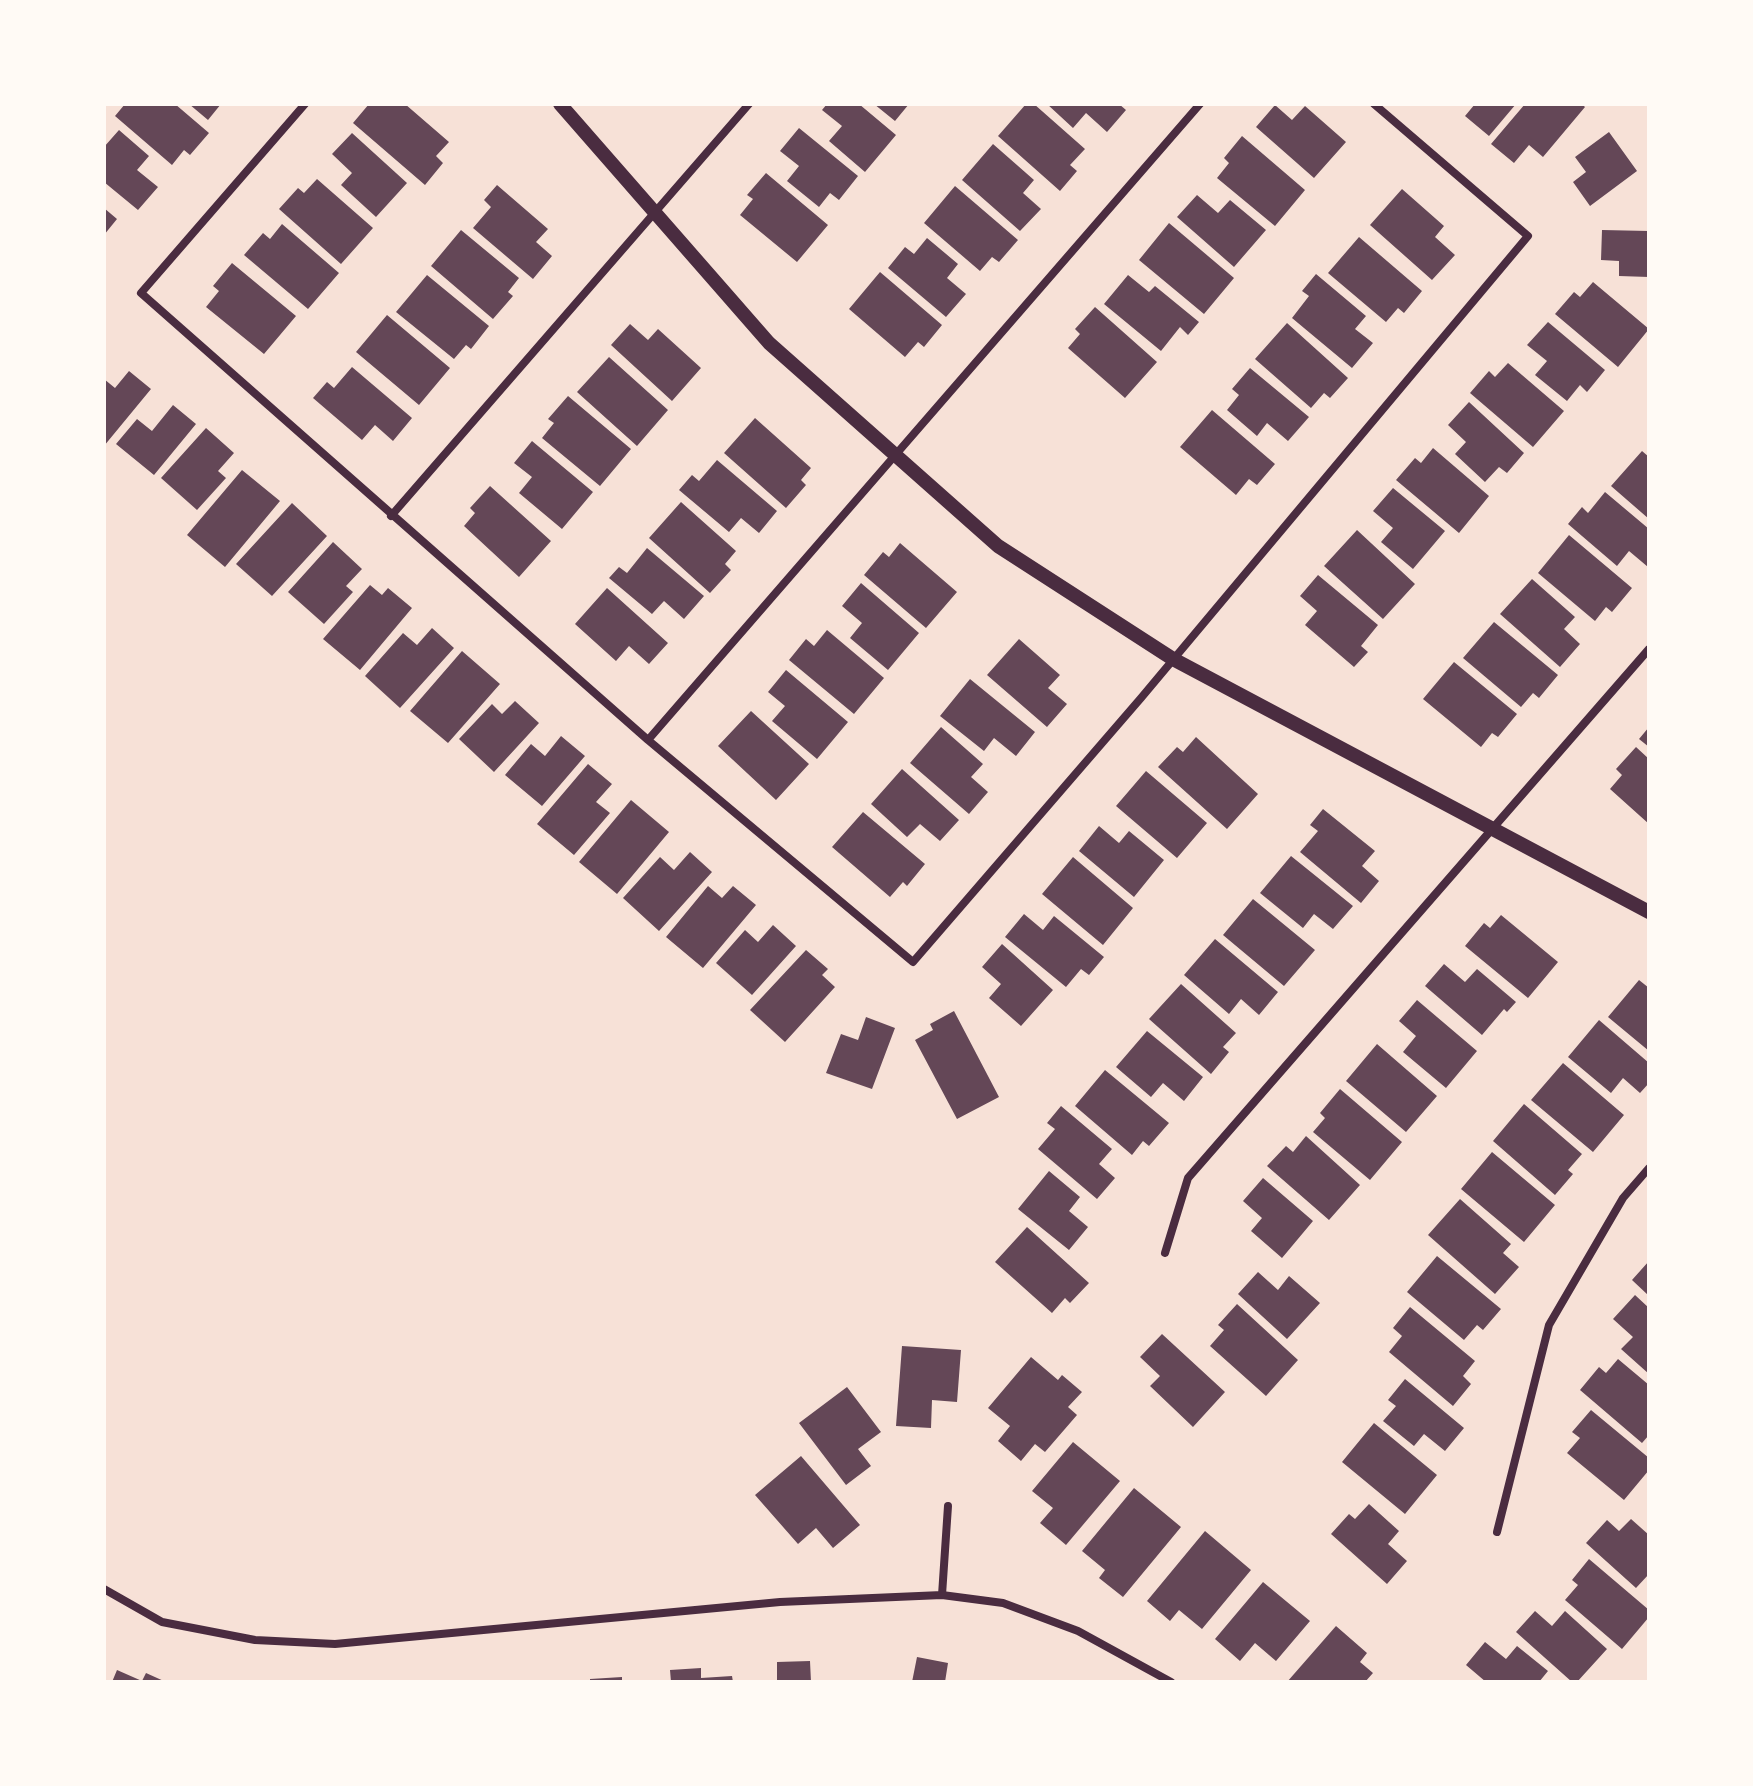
<!DOCTYPE html>
<html>
<head>
<meta charset="utf-8">
<style>
  body { margin:0 }
  #map { position:relative; width:1753px; height:1786px; overflow:hidden; background:#f7e1d7; font-family:Bitter,serif }
  canvas { display:block }
  .frame { position:absolute; inset:0; border:106px solid #fffaf5; pointer-events:none }
</style>
</head>
<body>
<div id="map">
<canvas width="1753" height="1786"></canvas>
<div class="frame"></div>
</div>
<script>
const g = document.querySelector('canvas').getContext('2d');
g.lineJoin = 'round';
function paint(path, color) { g.fillStyle = color; g.fill(path, 'evenodd'); }
const toPath = rows => new Path2D(rows.map(r => 'M' + r).join(''));
function strokePath(path, color, width, dash) { g.strokeStyle = color; g.lineWidth = width; g.lineCap = dash ? 'butt' : 'round'; g.setLineDash(dash || []); g.stroke(path); }
paint(toPath([
  [125,104,175,104,209,133,190,155,184,150,172,165,115,116],
  [189,104,221,104,208,120],
  [369,104,378,106,405,104,449,142,436,156,443,163,425,185,353,123],
  [827,104,859,104,896,135,865,172,829,141,842,126,822,110],
  [874,104,909,104,895,121],
  [1026,104,1034,104,1085,149,1070,165,1077,171,1060,191,998,136],
  [1047,104,1119,104,1126,110,1107,132,1086,113,1073,128],
  [1475,104,1516,104,1489,136,1465,116],
  [1525,104,1582,104,1585,107,1543,157,1529,145,1514,163,1491,144],
  [1275,105,1292,120,1305,106,1346,142,1314,178,1256,127],
  [799,128,858,176,839,200,830,193,819,207,787,181,799,166,780,151],
  [119,130,149,156,137,170,158,187,138,210,104,182,104,147],
  [1609,132,1637,171,1590,206,1573,182,1586,172,1575,157],
  [352,133,407,183,376,217,341,185,352,173,332,154],
  [1242,136,1305,190,1275,226,1217,178,1229,163,1224,158],
  [993,144,1034,180,1023,193,1041,209,1020,231,962,180],
  [766,173,828,225,797,262,740,215,753,199,747,195],
  [317,179,373,228,341,264,279,209,298,188,304,193],
  [497,185,548,229,536,242,552,256,533,279,473,228,491,207,484,200],
  [955,186,1018,240,999,262,992,257,980,271,924,223],
  [1402,189,1444,226,1435,237,1455,255,1432,280,1370,225],
  [1197,195,1218,213,1230,200,1266,230,1234,267,1177,217],
  [104,208,117,219,104,235],
  [1169,223,1234,278,1204,314,1139,260],
  [282,224,339,273,308,309,244,255,263,233,270,239],
  [461,230,519,278,508,292,513,296,493,319,431,266],
  [1602,230,1649,231,1649,277,1619,276,1619,261,1601,260],
  [1359,237,1422,291,1404,313,1398,308,1386,322,1328,273],
  [927,238,958,264,947,278,966,294,946,317,888,268,905,247,914,254],
  [232,263,296,316,264,354,206,307,219,291,213,286],
  [880,272,942,325,924,347,918,342,905,357,849,309],
  [1316,274,1366,316,1355,329,1373,343,1352,368,1292,318,1309,296,1302,291],
  [427,275,489,326,471,349,466,345,454,359,396,312],
  [1128,275,1149,292,1155,286,1199,322,1188,335,1180,327,1161,351,1104,304],
  [1593,282,1649,329,1618,367,1555,314,1574,292,1580,297],
  [1095,307,1157,362,1125,398,1068,348,1080,334,1075,329],
  [387,315,450,368,419,405,356,352],
  [1548,322,1605,370,1587,392,1580,385,1567,401,1535,375,1547,361,1527,345],
  [1287,323,1348,378,1330,398,1324,393,1311,408,1255,359],
  [630,324,648,340,658,329,701,368,672,401,611,345],
  [609,357,668,410,637,446,577,392],
  [1508,363,1564,411,1533,447,1470,393,1489,371,1495,377],
  [352,367,412,418,393,441,375,425,362,440,313,398,327,382,334,388],
  [1250,368,1309,417,1288,441,1267,423,1257,436,1227,410,1239,395,1232,389],
  [129,371,151,389,104,446,104,379,115,388],
  [568,396,631,449,600,486,542,438,554,423,548,419],
  [1469,402,1524,453,1507,473,1499,467,1485,482,1455,454,1466,442,1448,425],
  [173,405,196,424,154,475,116,444,137,419,152,431],
  [1212,410,1275,464,1257,485,1249,479,1236,495,1180,447],
  [755,418,811,468,801,480,806,485,786,508,724,453],
  [206,428,234,453,218,471,226,478,197,510,161,478],
  [532,441,593,492,562,529,519,493,532,477,514,463],
  [1433,448,1489,496,1459,533,1396,480,1415,458,1421,463],
  [1642,451,1649,457,1649,519,1611,486],
  [717,460,777,511,759,533,741,518,729,532,679,490,692,475,699,481],
  [242,470,280,501,225,567,187,535],
  [490,486,551,541,519,577,464,526,475,513,470,508],
  [1393,488,1445,531,1413,569,1381,542,1393,528,1373,511],
  [1605,492,1649,529,1648,567,1629,551,1617,566,1568,524,1582,507,1588,513],
  [681,502,736,551,725,564,731,570,710,593,649,538],
  [292,503,327,536,272,596,236,564],
  [1357,530,1415,584,1383,619,1324,566],
  [1569,535,1632,588,1612,612,1606,607,1595,621,1538,573],
  [333,542,362,569,346,586,353,592,324,624,288,592],
  [900,543,957,592,926,628,864,575,883,552,889,557],
  [647,548,704,596,684,619,664,601,652,614,609,578,619,567,627,573],
  [1318,575,1378,625,1361,646,1368,652,1354,667,1305,625,1317,611,1300,596],
  [1532,579,1575,617,1564,629,1580,644,1560,667,1500,614],
  [861,583,919,633,888,670,850,638,862,623,842,606],
  [370,585,382,595,388,588,412,608,360,670,323,639],
  [607,588,668,643,649,664,629,646,616,661,575,624],
  [1494,622,1558,675,1539,698,1533,693,1521,707,1463,658],
  [432,628,454,648,400,708,365,676,403,633,417,645],
  [827,630,884,678,854,714,789,660,806,639,814,646],
  [1019,639,1060,675,1048,688,1067,704,1047,727,987,675],
  [462,651,500,684,448,743,410,711],
  [1454,662,1517,714,1498,737,1492,733,1481,747,1423,699],
  [786,670,848,722,817,759,772,721,785,706,768,692],
  [970,679,1035,732,1016,756,994,738,984,751,940,716],
  [515,701,539,723,494,772,459,739,492,704,502,714],
  [751,711,809,764,776,800,718,746],
  [941,727,983,764,971,777,988,792,969,814,910,763],
  [1649,727,1649,747,1639,739],
  [561,736,585,756,542,806,505,775,531,744,545,756],
  [1196,737,1258,794,1227,829,1158,767,1177,747,1183,752],
  [1636,747,1649,759,1649,824,1610,789,1622,775,1616,769],
  [588,764,612,784,596,802,610,813,574,855,537,824],
  [902,769,959,820,940,841,920,824,907,837,871,804],
  [1146,771,1207,823,1177,858,1116,806],
  [631,800,669,832,617,894,579,862],
  [1323,809,1375,851,1362,866,1379,881,1361,903,1300,852,1318,831,1310,825],
  [863,812,925,864,907,886,903,882,890,897,832,847],
  [1099,826,1119,843,1129,831,1164,860,1134,897,1079,851],
  [690,852,712,872,659,931,623,898,660,857,674,870],
  [1291,856,1353,906,1333,929,1314,914,1303,928,1260,893],
  [1073,857,1133,908,1103,945,1042,894],
  [708,886,722,898,733,886,756,905,703,968,666,937],
  [1253,899,1315,950,1284,986,1223,935],
  [1024,914,1043,930,1054,916,1104,957,1089,975,1081,969,1066,987,1005,937],
  [1501,915,1558,962,1528,998,1465,946,1484,923,1490,928],
  [773,925,796,946,752,995,716,963,745,930,758,942],
  [1215,939,1278,992,1259,1015,1241,999,1229,1014,1184,975],
  [1002,944,1053,990,1021,1026,989,998,1001,984,982,967],
  [806,950,828,969,822,975,835,987,785,1042,750,1010],
  [1444,964,1465,982,1477,969,1516,1002,1507,1012,1504,1009,1482,1035,1425,986],
  [1639,980,1649,988,1649,1051,1608,1017],
  [1181,984,1236,1033,1223,1047,1229,1052,1211,1074,1149,1019],
  [1417,1000,1477,1051,1446,1088,1403,1052,1416,1036,1399,1021],
  [954,1011,999,1097,957,1119,915,1040,933,1030,930,1024],
  [866,1017,895,1028,872,1089,826,1073,841,1034,858,1040],
  [1599,1020,1649,1063,1649,1083,1640,1093,1623,1078,1611,1093,1568,1057],
  [1147,1031,1203,1077,1184,1101,1163,1083,1151,1097,1116,1067],
  [1377,1044,1437,1096,1406,1132,1346,1081],
  [1563,1063,1624,1115,1593,1152,1531,1100],
  [1105,1070,1169,1123,1149,1146,1143,1141,1132,1155,1075,1106],
  [1340,1089,1402,1142,1370,1180,1313,1132,1325,1118,1320,1113],
  [1524,1104,1582,1154,1568,1170,1573,1174,1555,1195,1493,1141],
  [1061,1106,1112,1149,1099,1164,1115,1178,1097,1199,1038,1149,1055,1129,1047,1123],
  [1306,1136,1360,1185,1329,1220,1267,1166,1286,1146,1293,1152],
  [1492,1152,1555,1205,1524,1242,1461,1189],
  [1049,1171,1080,1197,1069,1211,1088,1227,1069,1250,1018,1209],
  [1263,1178,1313,1221,1282,1258,1251,1231,1262,1218,1243,1201],
  [1460,1199,1511,1244,1503,1253,1519,1267,1495,1294,1428,1235],
  [1027,1227,1089,1283,1070,1303,1065,1298,1052,1313,995,1262],
  [1437,1256,1501,1309,1483,1330,1477,1325,1464,1340,1407,1292],
  [1649,1261,1649,1296,1632,1280],
  [1258,1272,1278,1290,1289,1276,1320,1303,1287,1339,1238,1294],
  [1635,1295,1649,1308,1649,1374,1621,1349,1633,1337,1613,1319],
  [1237,1304,1298,1360,1266,1396,1210,1346,1224,1330,1218,1325],
  [1410,1307,1475,1361,1463,1376,1471,1384,1453,1406,1389,1352,1402,1336,1393,1328],
  [1162,1334,1225,1392,1193,1427,1150,1386,1160,1376,1140,1357],
  [902,1346,961,1350,957,1402,932,1400,931,1428,896,1426],
  [1031,1357,1058,1380,1062,1375,1082,1392,1068,1407,1077,1415,1045,1452,1035,1444,1021,1461,998,1441,1010,1426,988,1408],
  [1618,1359,1649,1385,1649,1435,1642,1443,1580,1390,1599,1367,1606,1373],
  [1405,1379,1464,1428,1445,1451,1424,1434,1414,1446,1383,1421,1396,1406,1388,1400],
  [847,1387,881,1432,858,1449,871,1466,846,1485,799,1423],
  [1591,1410,1649,1458,1649,1470,1624,1500,1567,1453,1580,1438,1572,1432],
  [1374,1423,1437,1475,1405,1514,1342,1462],
  [1073,1442,1120,1481,1066,1545,1040,1523,1053,1508,1032,1491],
  [801,1456,860,1525,833,1548,816,1528,798,1544,755,1495],
  [1134,1488,1181,1527,1123,1597,1099,1578,1105,1570,1082,1551],
  [1369,1504,1399,1531,1388,1544,1407,1561,1387,1584,1331,1534,1349,1514,1355,1519],
  [1631,1519,1649,1535,1649,1574,1636,1588,1586,1543,1607,1520,1619,1531],
  [1205,1531,1251,1570,1202,1629,1179,1610,1170,1621,1147,1601],
  [1589,1559,1649,1610,1649,1617,1622,1649,1565,1600,1578,1585,1572,1580],
  [1263,1582,1310,1621,1276,1661,1255,1643,1240,1661,1215,1639],
  [1535,1611,1552,1626,1565,1611,1607,1649,1577,1682,1572,1682,1516,1632],
  [1336,1626,1367,1653,1360,1662,1373,1673,1365,1682,1287,1682],
  [1485,1642,1506,1659,1517,1646,1548,1671,1539,1682,1486,1682,1466,1665],
  [917,1657,948,1663,945,1682,912,1682],
  [810,1661,811,1682,777,1682,777,1662],
  [701,1668,701,1678,732,1676,733,1682,671,1682,670,1670],
  [117,1670,142,1681,146,1673,166,1682,112,1682],
  [622,1677,622,1682,590,1682,590,1679]
]), '#644757');
strokePath(toPath([
  [305,104,141,293,648,740,913,962,1141,698,1528,236,1374,104],
  [391,516,749,104],
  [648,740,1200,104],
  [1165,1253,1188,1178,1649,649],
  [1497,1532,1549,1325,1623,1198,1649,1168],
  [104,1589,162,1622,255,1640,335,1644,780,1602,942,1595,1003,1603,1078,1631,1171,1682],
  [942,1595,948,1506]
]), '#4a2c40', 8);
strokePath(toPath([
  [560,104,769,343,998,546,1173,659,1649,912]
]), '#4a2c40', 14);
</script>
</body>
</html>
